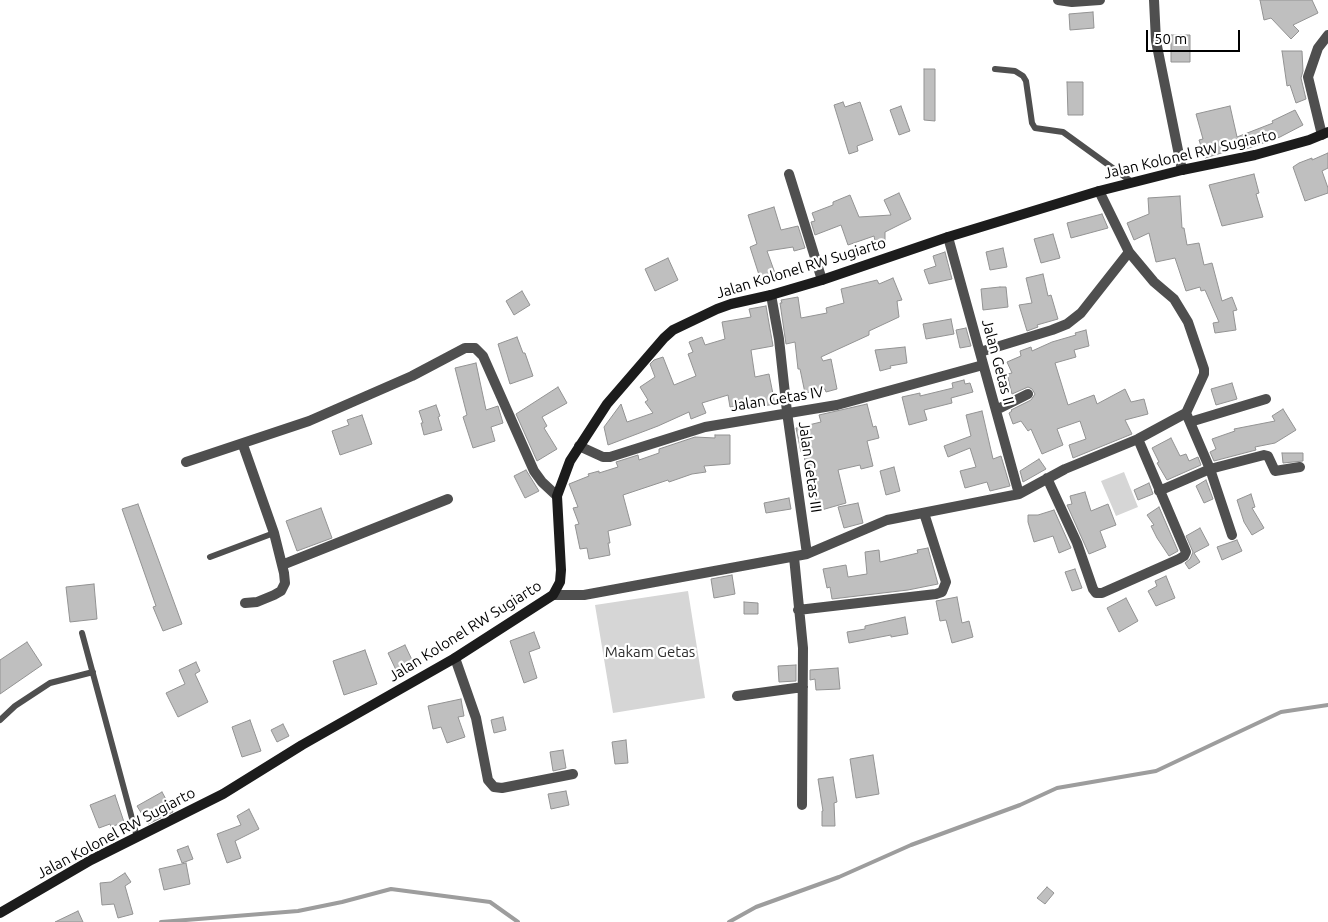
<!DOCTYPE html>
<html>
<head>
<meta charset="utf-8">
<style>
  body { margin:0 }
  #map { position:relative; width:1328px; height:922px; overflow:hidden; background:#fff; font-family:Ubuntu,sans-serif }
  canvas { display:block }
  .scale { position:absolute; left:1146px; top:30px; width:94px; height:22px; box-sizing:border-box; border:2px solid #000; border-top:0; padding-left:6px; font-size:15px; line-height:18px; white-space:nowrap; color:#000; -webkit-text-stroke:4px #fff; paint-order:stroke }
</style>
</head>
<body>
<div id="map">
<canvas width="1328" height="922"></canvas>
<div class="scale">50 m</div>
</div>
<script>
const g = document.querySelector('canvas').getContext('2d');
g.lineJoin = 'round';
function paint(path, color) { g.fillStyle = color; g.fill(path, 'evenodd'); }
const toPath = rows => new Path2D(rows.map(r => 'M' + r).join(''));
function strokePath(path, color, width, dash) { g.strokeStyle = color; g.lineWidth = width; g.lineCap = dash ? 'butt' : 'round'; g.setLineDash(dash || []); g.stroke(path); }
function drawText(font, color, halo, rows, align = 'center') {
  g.font = font + ' Ubuntu,sans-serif'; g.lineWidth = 4.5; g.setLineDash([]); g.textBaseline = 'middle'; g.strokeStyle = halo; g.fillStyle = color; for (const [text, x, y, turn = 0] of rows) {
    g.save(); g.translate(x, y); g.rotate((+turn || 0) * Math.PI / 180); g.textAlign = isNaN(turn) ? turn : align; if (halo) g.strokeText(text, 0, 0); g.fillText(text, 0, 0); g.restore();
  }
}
paint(toPath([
  [1124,472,1138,507,1116,516,1101,481],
  [688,591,705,698,613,713,595,605]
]), '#d6d6d6');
strokePath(toPath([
  [161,922,298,911,342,902,391,889,490,902,518,922],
  [729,922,756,907,839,877,911,845,1020,805,1057,788,1156,771,1281,712,1328,705]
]), '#9d9d9d', 4);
const building = toPath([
  [1260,0,1312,0,1318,13,1293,25,1299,31,1291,39,1271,18,1264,20,1260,0],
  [1093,12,1094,28,1070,30,1069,14,1093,12],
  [1171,35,1190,35,1190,62,1171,62,1171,35],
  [1282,51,1302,51,1303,71,1301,78,1306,99,1296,103,1290,85,1287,86,1282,51],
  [924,69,935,69,935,121,924,120,924,69],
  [1067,82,1083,82,1083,115,1068,115,1067,82],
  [843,102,845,107,860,102,873,140,857,146,858,151,849,154,834,105,843,102],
  [901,106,910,131,899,135,890,110,901,106],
  [1230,106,1237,137,1273,123,1272,121,1295,110,1303,125,1280,137,1243,150,1241,147,1205,158,1199,140,1203,139,1196,114,1230,106],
  [1328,153,1328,168,1322,171,1328,188,1328,193,1305,201,1293,167,1299,163,1312,158,1312,160,1328,153],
  [1254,174,1259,193,1256,194,1263,217,1222,226,1209,185,1254,174],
  [899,193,911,219,885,232,885,241,875,241,874,236,848,245,841,225,815,235,811,222,815,221,812,213,833,205,833,202,850,195,859,217,891,215,884,200,899,193],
  [1180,196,1182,228,1184,228,1187,245,1199,243,1204,265,1212,263,1222,301,1232,297,1237,310,1233,311,1236,330,1215,333,1213,323,1219,322,1205,290,1201,291,1200,287,1186,291,1175,258,1156,262,1149,233,1134,240,1127,223,1149,214,1148,198,1180,196],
  [774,207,781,230,798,226,805,248,794,251,793,247,767,251,776,276,761,281,750,247,757,244,748,215,774,207],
  [1102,214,1108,228,1071,238,1067,223,1102,214],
  [1053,234,1060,258,1041,263,1034,239,1053,234],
  [1003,248,1007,267,990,270,986,252,1003,248],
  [945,252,952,279,929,284,924,270,936,266,933,256,945,252],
  [668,258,678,280,655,291,645,269,668,258],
  [1043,274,1048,296,1051,295,1058,319,1037,325,1038,327,1027,331,1019,305,1032,303,1026,278,1043,274],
  [893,278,902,300,897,301,899,317,869,331,869,335,821,357,823,361,831,359,837,389,826,392,825,389,805,393,800,369,798,369,795,342,786,344,780,303,782,303,781,300,798,297,801,318,827,313,826,308,844,303,841,289,877,280,879,284,893,278],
  [1000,287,1006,287,1008,307,983,310,981,289,1000,287],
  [522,291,530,305,514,315,506,301,522,291],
  [766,306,773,346,751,350,755,377,769,374,775,404,745,409,744,405,730,407,728,395,702,403,706,413,691,419,689,412,658,426,608,445,604,427,621,404,627,422,653,413,645,402,648,400,640,387,655,377,650,364,654,360,663,357,674,385,696,376,688,354,693,352,689,342,702,337,705,345,725,339,722,322,751,317,749,309,766,306],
  [951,319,954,334,926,339,923,324,951,319],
  [966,328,971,346,960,348,956,330,966,328],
  [1086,330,1089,346,1074,350,1076,357,1055,363,1068,405,1094,395,1097,404,1125,389,1131,402,1144,399,1148,414,1125,420,1132,434,1073,458,1069,445,1086,439,1080,421,1057,429,1063,445,1042,454,1031,429,1028,431,1021,421,1013,424,1009,413,1012,411,1011,410,1031,400,1035,394,1032,389,1028,387,1012,394,1007,374,1012,373,1007,362,1021,356,1020,351,1031,347,1032,351,1052,342,1076,335,1075,333,1086,330],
  [517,337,523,353,525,353,533,376,510,384,498,344,517,337],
  [905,347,907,363,890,366,891,368,880,371,875,350,905,347],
  [476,363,486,410,498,406,503,423,491,427,495,441,473,448,463,417,467,415,455,368,476,363],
  [964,380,965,384,970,383,973,392,951,398,952,403,924,410,927,420,909,425,902,397,920,393,920,396,953,388,952,383,964,380],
  [1232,383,1237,399,1216,405,1211,389,1232,383],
  [558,387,567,403,542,417,547,426,544,428,557,449,537,461,516,414,558,387],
  [867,404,873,427,876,426,879,438,867,441,873,466,861,469,860,465,838,470,846,503,818,511,808,465,806,465,803,452,801,452,796,428,821,422,819,415,867,404],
  [436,405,440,416,438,417,442,430,424,435,421,423,423,423,419,411,436,405],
  [1283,409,1296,430,1275,443,1255,447,1256,450,1214,461,1210,452,1216,449,1212,439,1235,431,1234,429,1275,421,1272,416,1283,409],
  [982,411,993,459,1001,456,1010,486,990,491,987,482,965,488,960,471,976,467,970,448,948,457,944,446,971,436,966,415,982,411],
  [362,415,372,444,340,455,332,431,349,425,347,420,362,415],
  [715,435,730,435,730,464,704,466,706,472,692,474,669,482,668,480,623,495,631,525,608,531,610,543,608,543,610,555,589,559,587,548,580,549,575,525,579,524,573,508,578,507,569,484,589,476,588,474,599,471,599,473,618,467,616,462,638,455,639,460,659,453,659,449,695,437,715,438,715,435],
  [1171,438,1180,456,1186,454,1189,461,1198,457,1201,465,1167,480,1157,463,1159,462,1152,448,1171,438],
  [1282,453,1303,453,1303,461,1283,463,1282,453],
  [1039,459,1046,469,1023,482,1020,471,1039,459],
  [894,467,900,491,886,495,880,471,894,467],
  [526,470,539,491,525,498,514,476,526,470],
  [1206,480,1213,499,1204,503,1196,486,1206,480],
  [1149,483,1153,494,1138,500,1134,490,1149,483],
  [1085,492,1091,511,1108,504,1116,525,1100,531,1106,547,1089,554,1067,505,1072,504,1070,496,1085,492],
  [1251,494,1255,507,1252,508,1264,528,1252,535,1244,522,1237,500,1251,494],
  [789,498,791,509,766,513,764,503,789,498],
  [858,503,863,523,844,528,838,507,858,503],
  [138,504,182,624,163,631,153,607,156,606,122,509,138,504],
  [1159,507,1178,551,1169,556,1157,538,1151,526,1154,525,1147,515,1159,507],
  [321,508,332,538,297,551,286,521,321,508],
  [1054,510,1071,548,1059,553,1053,536,1034,542,1028,522,1028,515,1038,515,1054,510],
  [1200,528,1209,545,1194,553,1200,562,1189,569,1185,563,1190,559,1193,552,1186,536,1200,528],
  [1237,540,1242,551,1222,560,1217,547,1237,540],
  [928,548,938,584,908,590,832,599,830,587,827,588,823,569,846,565,848,577,867,574,865,552,879,550,880,562,918,553,917,550,928,548],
  [1075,569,1082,588,1072,591,1065,572,1075,569],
  [732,575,735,594,714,598,711,579,732,575],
  [1166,576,1175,598,1156,606,1148,591,1157,586,1155,581,1166,576],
  [94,584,97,619,70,622,66,587,94,584],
  [957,597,962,623,969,621,973,637,952,643,946,620,940,621,936,601,957,597],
  [1126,598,1138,621,1119,632,1107,608,1126,598],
  [744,602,758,603,758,614,744,614,744,602],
  [905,617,908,634,891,637,891,635,849,643,847,632,865,629,865,626,905,617],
  [534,632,540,648,529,652,537,678,524,683,510,641,534,632],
  [27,642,42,665,0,694,0,660,27,642],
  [405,645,413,662,396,670,388,653,405,645],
  [365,650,377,684,344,695,333,661,365,650],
  [196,662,200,671,195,674,208,702,178,717,166,693,185,684,179,670,196,662],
  [796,665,796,681,779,682,778,666,796,665],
  [838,668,840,689,816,690,815,679,810,680,810,670,838,668],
  [461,699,464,716,458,717,465,737,447,743,441,727,433,729,428,706,461,699],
  [503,717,506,730,494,733,491,720,503,717],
  [250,720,261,751,242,757,232,727,250,720],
  [283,724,289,736,277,742,271,730,283,724],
  [626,740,628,763,615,764,612,742,626,740],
  [563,750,566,768,553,771,550,752,563,750],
  [873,755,879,794,856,798,850,759,873,755],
  [833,777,837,802,834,803,835,826,822,826,822,811,823,811,818,779,833,777],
  [566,791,569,805,551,809,548,794,566,791],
  [162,792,173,812,148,824,137,806,162,792],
  [115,795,124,822,111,827,110,824,99,828,90,805,115,795],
  [249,809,259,829,235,841,241,858,227,863,217,834,241,825,237,816,249,809],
  [188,846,193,859,182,863,177,850,188,846],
  [186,863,190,884,164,890,159,869,186,863],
  [125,873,131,882,125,886,133,914,118,918,114,904,102,905,100,883,111,882,125,873],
  [1047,887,1054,893,1045,904,1037,898,1047,887],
  [78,911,83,922,55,922,78,911]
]);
paint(building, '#bfbfbf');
strokePath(building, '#939393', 1);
strokePath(toPath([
  [995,69,1015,71,1023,76,1026,81,1032,123,1035,128,1063,132,1132,182],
  [210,557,274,533],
  [82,633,137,837],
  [0,720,15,706,50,683,93,672]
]), '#4f4f4f', 6);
strokePath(toPath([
  [1058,0,1072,2,1100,0],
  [1154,0,1156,41,1182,170],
  [1322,135,1308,77,1318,48,1328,35],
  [789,174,822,280],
  [1099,191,1129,252,1154,282,1174,299,1188,322,1204,369,1204,374,1186,413],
  [948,237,1019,494],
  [771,295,779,339,787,412,807,554],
  [980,352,1052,330,1067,324,1081,313,1129,252],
  [996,410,1028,394],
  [1186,413,1210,469,1232,535],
  [1190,422,1266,399],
  [243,445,274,533,284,573,285,583,281,591,274,595,257,602,245,603],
  [579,446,603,457,610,457,705,427,837,405,983,365],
  [186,462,309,421,412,376,465,348,475,348,483,356,534,471,542,482,557,496],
  [1047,478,1077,543,1093,589,1096,593,1102,593,1179,559,1184,556,1186,552,1138,439],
  [1159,491,1210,469,1264,455,1268,456,1275,471,1300,467],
  [794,557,803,648,802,805],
  [282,565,448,499],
  [553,595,584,595,807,554,887,520,1019,494,1065,469,1138,439,1186,413],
  [798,610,936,594,942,592,946,582,924,513],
  [455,658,476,718,488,780,494,787,502,788,573,774],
  [737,696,803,687]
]), '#4f4f4f', 10);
strokePath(toPath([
  [0,913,91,860,223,794,302,745,455,658,553,595,560,582,561,570,557,496,570,461,607,404,664,338,673,330,717,309,731,304,771,295,822,280,948,237,1099,191,1182,170,1255,155,1309,140,1328,132]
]), '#1c1c1c', 10);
drawText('15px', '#000', '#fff', [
  ["Jalan Kolonel RW Sugiarto",1190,154,-13],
  ["Jalan Kolonel RW Sugiarto",801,268,-17],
  ["Jalan Getas II",998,362,75],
  ["Jalan Getas IV",777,399,-9],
  ["Jalan Getas III",810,467,82],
  ["Jalan Kolonel RW Sugiarto",465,631,-32],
  ["Jalan Kolonel RW Sugiarto",116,833,-28]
]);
drawText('15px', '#2d2d2d', '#fff', [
  ["Makam Getas",650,652]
]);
</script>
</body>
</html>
